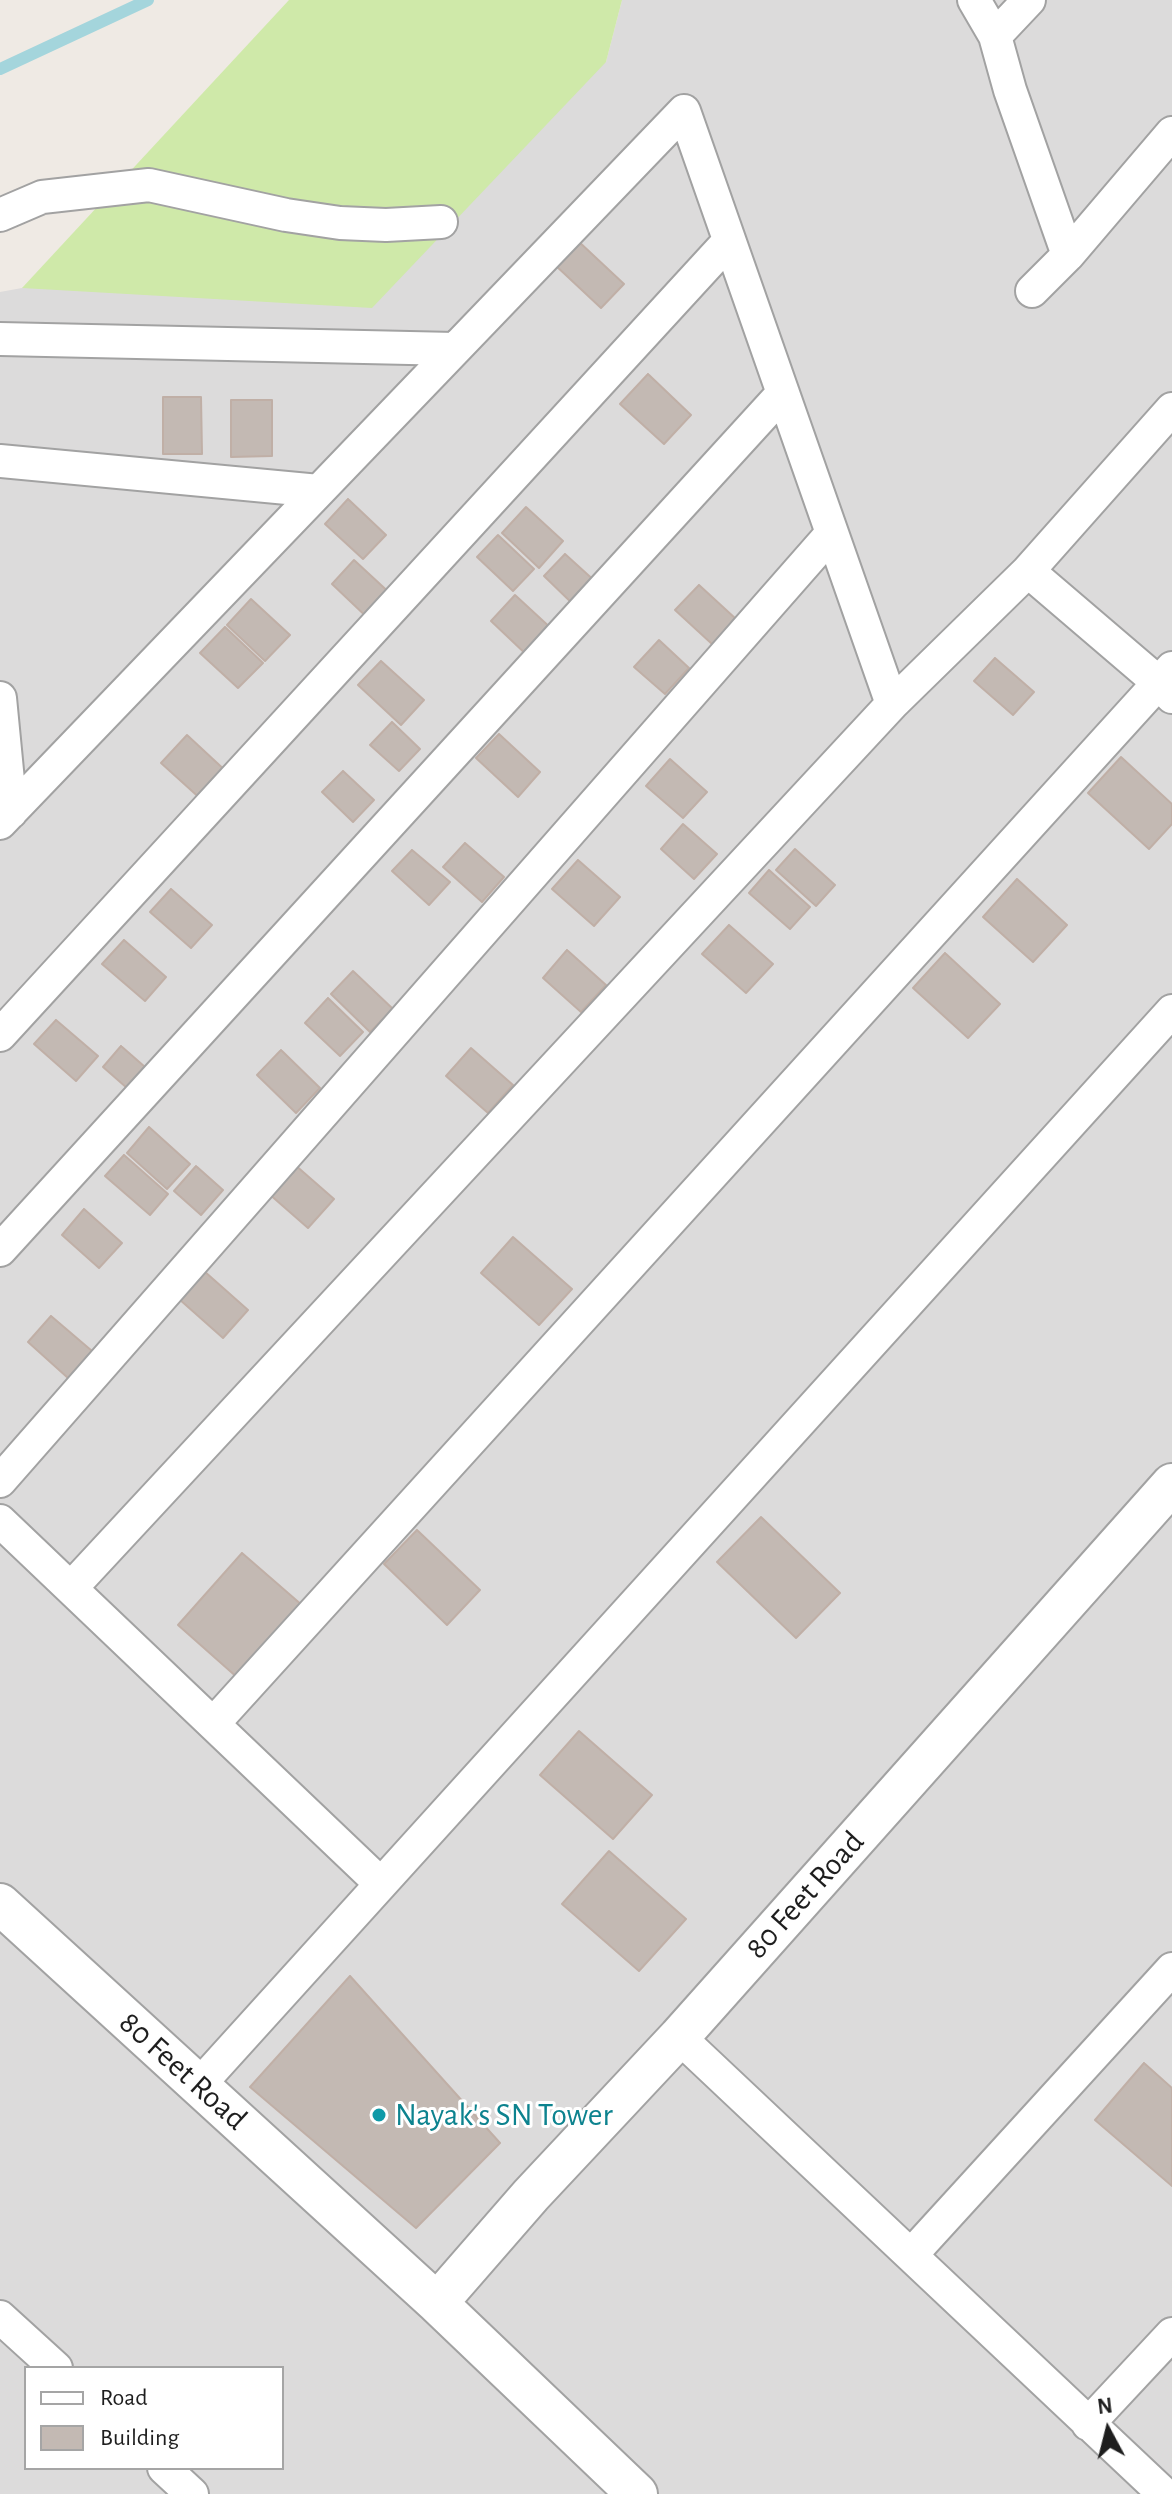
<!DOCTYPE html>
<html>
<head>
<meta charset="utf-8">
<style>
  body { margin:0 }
  #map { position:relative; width:1172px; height:2494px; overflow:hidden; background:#efeae4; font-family:"Alegreya Sans",sans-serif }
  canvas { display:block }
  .legend { position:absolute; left:24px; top:2366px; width:260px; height:104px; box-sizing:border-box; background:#fff; border:2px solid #a5a5a5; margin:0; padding:10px 14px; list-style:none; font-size:24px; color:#1e1e1e }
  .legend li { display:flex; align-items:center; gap:16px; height:40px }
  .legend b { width:40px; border:2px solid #a5a5a5 }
  .north { position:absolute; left:1068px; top:2390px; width:80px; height:80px; -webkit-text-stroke:6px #fff; paint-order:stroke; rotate:353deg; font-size:22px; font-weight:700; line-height:32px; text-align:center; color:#1e1e1e }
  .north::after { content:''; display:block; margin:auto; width:28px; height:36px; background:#1e1e1e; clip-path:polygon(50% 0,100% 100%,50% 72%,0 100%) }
</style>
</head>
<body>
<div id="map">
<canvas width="1172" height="2494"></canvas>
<ul class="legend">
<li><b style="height:10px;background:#fff"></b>Road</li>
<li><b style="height:22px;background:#c3b9b3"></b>Building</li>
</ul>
<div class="north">N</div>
</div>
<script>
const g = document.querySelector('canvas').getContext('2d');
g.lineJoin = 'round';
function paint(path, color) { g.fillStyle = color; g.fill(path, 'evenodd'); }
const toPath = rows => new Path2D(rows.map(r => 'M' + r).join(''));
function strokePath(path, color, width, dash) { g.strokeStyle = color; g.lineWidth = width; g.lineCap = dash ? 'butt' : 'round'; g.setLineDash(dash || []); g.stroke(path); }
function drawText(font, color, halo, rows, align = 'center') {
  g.font = font + ' "Alegreya Sans",sans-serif'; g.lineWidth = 6; g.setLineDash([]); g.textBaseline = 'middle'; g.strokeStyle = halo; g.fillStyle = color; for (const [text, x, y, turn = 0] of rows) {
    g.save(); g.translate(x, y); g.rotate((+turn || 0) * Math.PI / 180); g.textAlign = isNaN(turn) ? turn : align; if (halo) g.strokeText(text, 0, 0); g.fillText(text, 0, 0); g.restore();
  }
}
paint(toPath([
  [622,0,1172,0,1172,2494,0,2494,0,292,22,288,606,62],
  [26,2368,282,2368,282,2468,26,2468]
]), '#dcdbdb');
paint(toPath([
  [289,0,622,0,606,62,372,308,22,288]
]), '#cfe9a9');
strokePath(toPath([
  [0,69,148,0]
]), '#a4d5dc', 12);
const building = toPath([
  [577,240,624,284,601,308,554,264,577,240],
  [648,374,691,415,664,444,620,404,648,374],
  [163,397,201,397,202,454,163,454,163,397],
  [231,400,272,400,272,456,231,457,231,400],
  [348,499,386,535,363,559,325,524,348,499],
  [526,507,563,541,539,568,502,533,526,507],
  [498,535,534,569,513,591,477,557,498,535],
  [565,554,598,584,576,607,544,576,565,554],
  [354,560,394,597,372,622,332,584,354,560],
  [699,585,736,619,712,644,675,610,699,585],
  [515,595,554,631,530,658,491,621,515,595],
  [251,599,290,635,265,661,227,625,251,599],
  [225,627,263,663,238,688,200,653,225,627],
  [659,640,689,668,665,694,634,667,659,640],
  [995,658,1034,692,1013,715,974,681,995,658],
  [381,661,424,700,401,725,358,685,381,661],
  [392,722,420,749,399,771,370,745,392,722],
  [499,734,540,772,518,797,476,758,499,734],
  [187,735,229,774,203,801,161,763,187,735],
  [1121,757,1172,804,1172,824,1149,849,1088,793,1121,757],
  [670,759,707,792,683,818,646,786,670,759],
  [343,771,374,800,353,822,322,792,343,771],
  [683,824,717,854,694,879,661,849,683,824],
  [465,843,504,877,482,902,443,867,465,843],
  [795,849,835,885,816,906,776,870,795,849],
  [412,850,450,882,429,905,392,871,412,850],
  [578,860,620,897,594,926,552,889,578,860],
  [769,870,810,907,790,929,749,893,769,870],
  [1017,879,1067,925,1033,962,983,917,1017,879],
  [171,889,212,925,191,948,150,912,171,889],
  [729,925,773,964,746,993,702,954,729,925],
  [124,940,166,977,145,1001,102,964,124,940],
  [567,950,606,985,581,1012,543,978,567,950],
  [945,953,1000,1004,968,1038,913,988,945,953],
  [353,971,393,1009,370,1032,331,994,353,971],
  [328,998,363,1032,340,1056,305,1023,328,998],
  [56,1020,98,1056,76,1081,34,1044,56,1020],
  [121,1046,145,1067,127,1088,103,1067,121,1046],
  [471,1048,513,1085,488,1113,446,1076,471,1048],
  [281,1050,320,1088,296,1113,257,1075,281,1050],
  [149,1127,190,1164,167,1189,127,1153,149,1127],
  [124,1155,168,1194,150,1215,105,1176,124,1155],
  [294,1164,334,1199,308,1228,268,1193,294,1164],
  [196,1166,223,1190,201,1215,174,1191,196,1166],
  [84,1209,122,1243,99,1268,62,1235,84,1209],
  [513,1237,572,1289,539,1325,481,1273,513,1237],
  [204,1271,248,1310,223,1338,179,1299,204,1271],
  [51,1316,92,1351,68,1378,28,1342,51,1316],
  [761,1517,840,1593,796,1638,717,1562,761,1517],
  [417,1530,480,1590,447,1625,384,1564,417,1530],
  [242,1553,303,1606,239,1679,178,1625,242,1553],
  [579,1731,652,1795,613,1839,540,1775,579,1731],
  [609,1851,686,1919,639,1971,562,1904,609,1851],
  [350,1976,500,2143,416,2228,250,2087,350,1976],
  [1144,2063,1172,2088,1172,2186,1095,2120,1144,2063]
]);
paint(building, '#c3b9b3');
strokePath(building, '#c0afa6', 2);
const minor = toPath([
  [974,0,995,36,1010,90,1068,255],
  [995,36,1029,0],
  [0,215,42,197,149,185,286,215,340,223,386,225,441,222],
  [1032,291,1068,255,1172,133],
  [0,339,455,349],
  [1172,409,1028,571,1159,683,1172,697],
  [0,461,319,491],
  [0,698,11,812],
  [0,823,684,111,892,704],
  [0,1035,729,241],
  [0,1250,783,393],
  [0,1481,832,533],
  [0,1521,381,1884],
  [71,1588,892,704,1028,571],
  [213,1724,1172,668],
  [679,2037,1164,2494],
  [199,2085,1172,1011],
  [911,2255,1172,1969],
  [0,2317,56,2368],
  [1088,2424,1172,2334],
  [164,2468,192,2494]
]);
const tertiary = toPath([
  [0,1904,437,2303,637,2494],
  [437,2303,531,2195,679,2037,1172,1484]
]);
strokePath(minor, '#a2a2a2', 36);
strokePath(tertiary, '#a2a2a2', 44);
strokePath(minor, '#fff', 32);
strokePath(tertiary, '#fff', 40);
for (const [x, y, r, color] of [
  [379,2115,8,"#0f9aa8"]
]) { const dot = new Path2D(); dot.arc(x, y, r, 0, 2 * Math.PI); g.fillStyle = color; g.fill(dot); strokePath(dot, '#fff', 3); }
drawText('32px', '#1e1e1e', '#fff', [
  ["80 Feet Road",805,1895,-48],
  ["80 Feet Road",183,2071,42]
]);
drawText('32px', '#0d838f', '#fff', [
  ["Nayak's SN Tower",395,2115]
], 'left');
</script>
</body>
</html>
